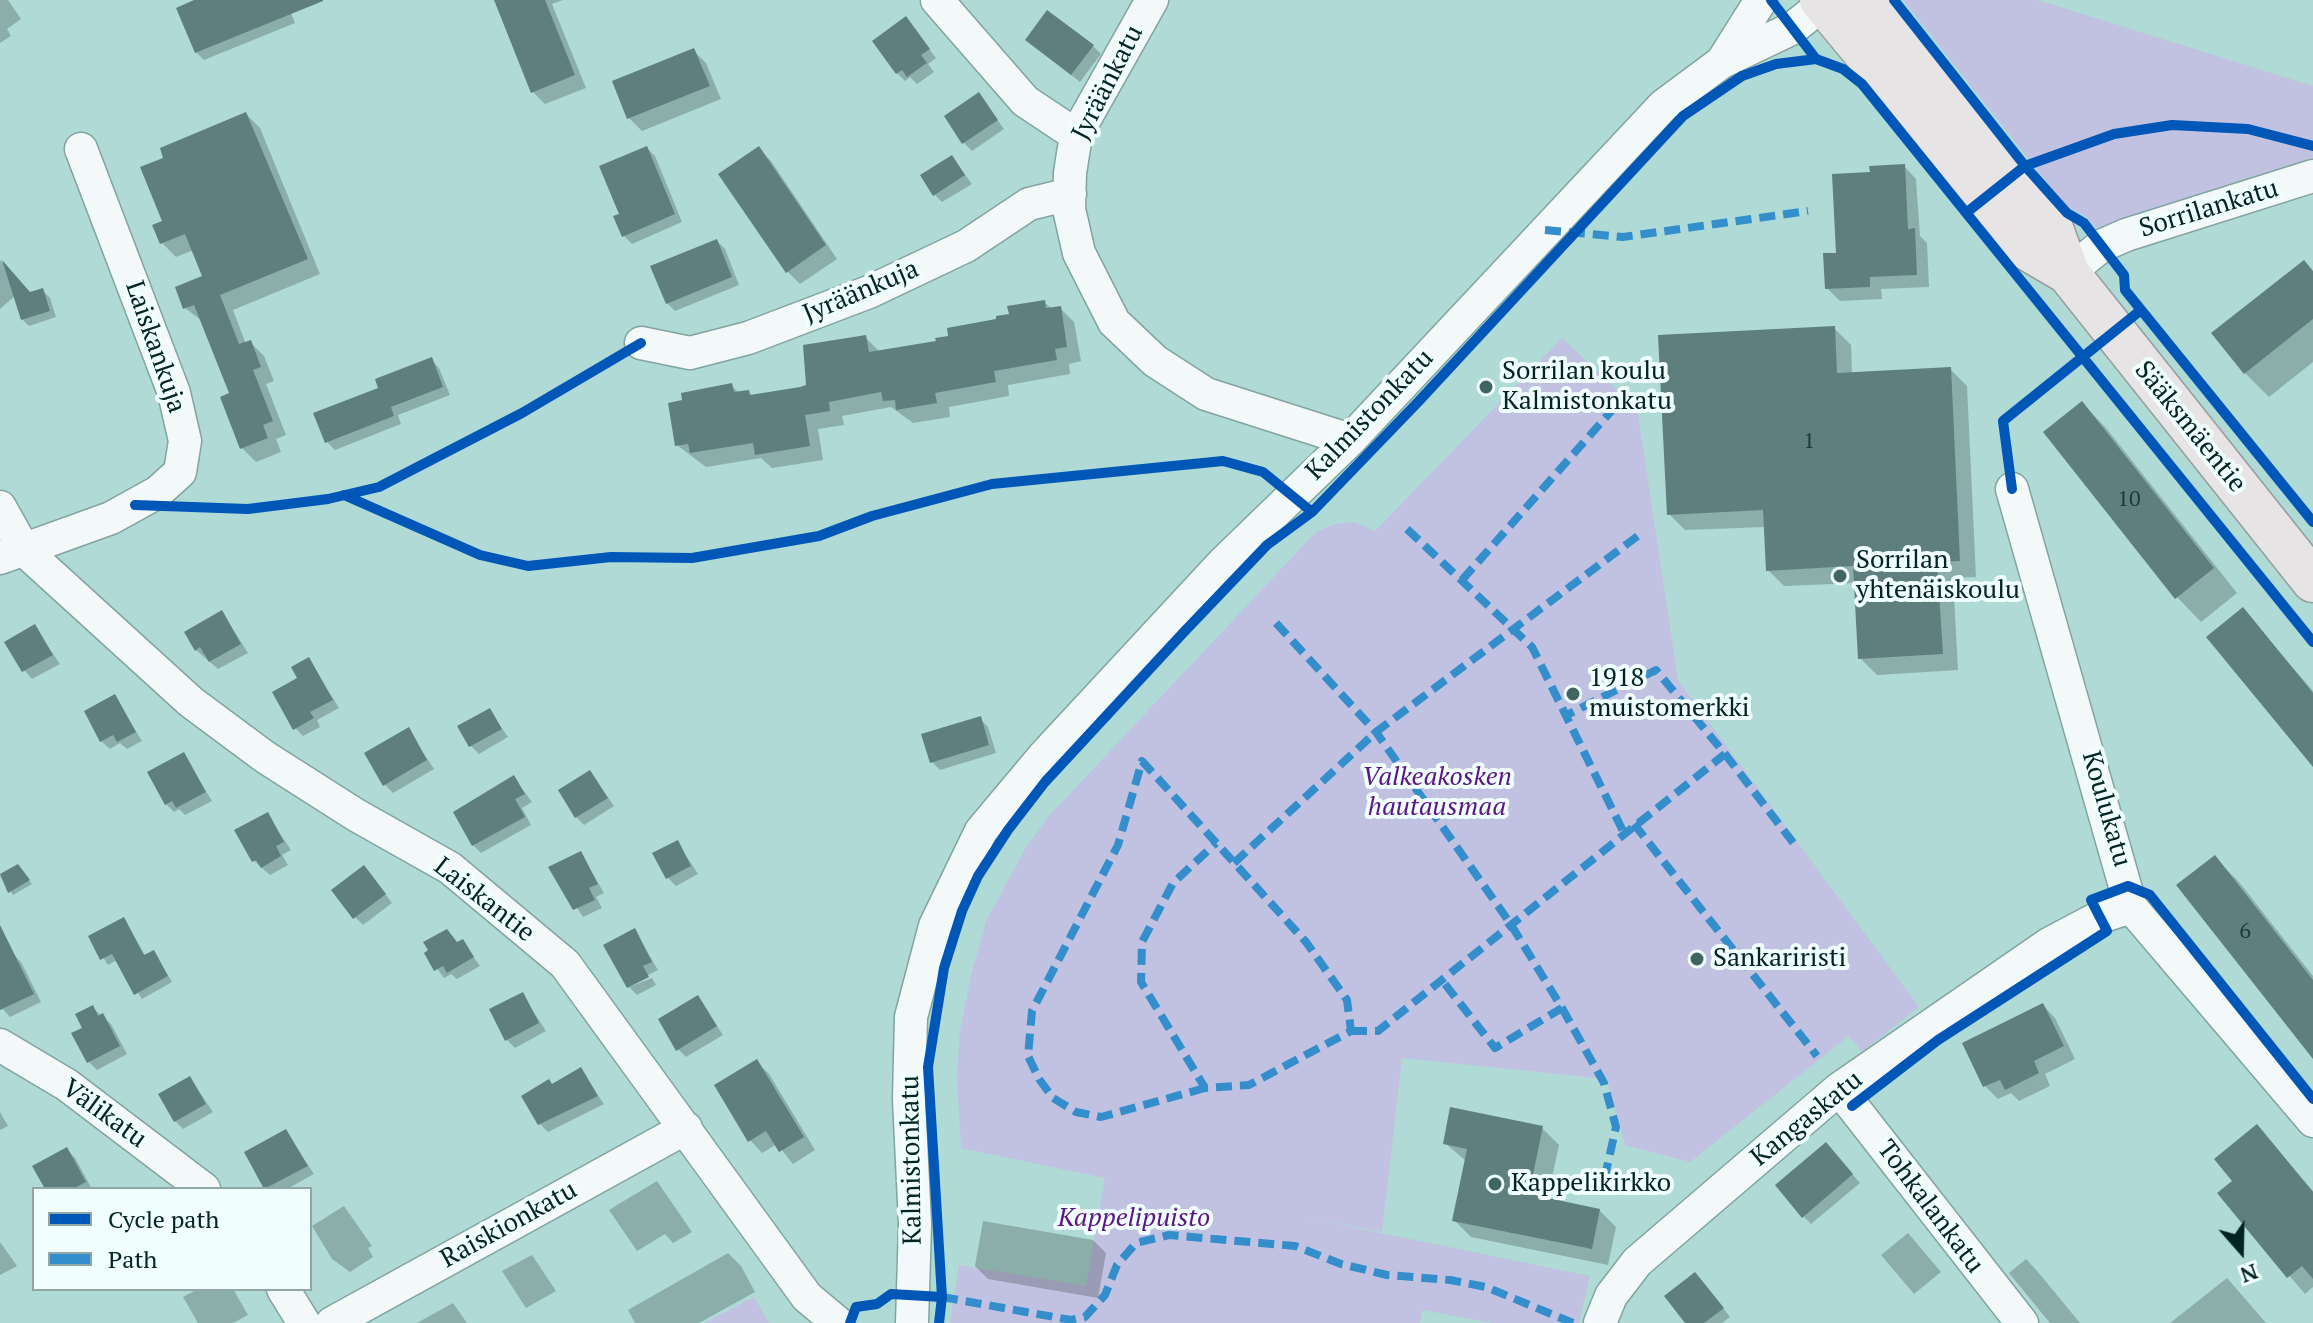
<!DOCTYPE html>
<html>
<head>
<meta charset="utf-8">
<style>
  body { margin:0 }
  #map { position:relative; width:2313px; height:1323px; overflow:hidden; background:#afdad5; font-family:"PT Serif",serif }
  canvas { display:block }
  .legend { position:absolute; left:32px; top:1187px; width:280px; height:104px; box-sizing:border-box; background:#f0fffd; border:2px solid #91a7a5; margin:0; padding:10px 14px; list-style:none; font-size:24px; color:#022422 }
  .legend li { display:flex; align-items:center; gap:16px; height:40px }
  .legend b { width:40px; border:2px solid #91a7a5 }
  .north { position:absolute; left:2201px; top:1211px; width:80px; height:80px; -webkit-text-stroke:6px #f0fffd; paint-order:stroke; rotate:160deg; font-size:22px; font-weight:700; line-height:32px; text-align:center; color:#022422 }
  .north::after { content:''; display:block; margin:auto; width:28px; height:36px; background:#022422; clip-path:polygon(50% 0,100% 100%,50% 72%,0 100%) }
</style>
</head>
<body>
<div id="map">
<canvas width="2313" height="1323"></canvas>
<ul class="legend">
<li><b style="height:10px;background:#0057b8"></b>Cycle path</li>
<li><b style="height:10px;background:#338ecb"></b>Path</li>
</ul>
<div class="north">N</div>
</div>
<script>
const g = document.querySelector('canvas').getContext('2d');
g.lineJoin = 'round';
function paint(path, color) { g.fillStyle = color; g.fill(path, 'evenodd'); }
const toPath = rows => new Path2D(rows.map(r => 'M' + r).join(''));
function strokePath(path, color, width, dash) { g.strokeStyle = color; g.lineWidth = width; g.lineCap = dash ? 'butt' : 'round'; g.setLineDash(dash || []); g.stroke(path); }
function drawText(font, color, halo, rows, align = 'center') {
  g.font = font + ' "PT Serif",serif'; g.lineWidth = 8; g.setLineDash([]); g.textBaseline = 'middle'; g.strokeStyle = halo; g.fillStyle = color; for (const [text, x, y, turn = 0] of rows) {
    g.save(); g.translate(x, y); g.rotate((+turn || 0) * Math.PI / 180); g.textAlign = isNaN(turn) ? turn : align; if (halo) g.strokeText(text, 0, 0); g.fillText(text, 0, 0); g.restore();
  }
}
paint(toPath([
  [1903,0,2038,0,2313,86,2313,162,2101,233,2085,216,2065,205],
  [1562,338,1637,408,1678,680,1919,1007,1862,1052,1849,1036,1690,1162,1625,1145,1607,1079,1402,1058,1382,1232,1298,1216,1590,1276,1579,1323,1492,1323,1423,1310,1420,1323,950,1323,959,1265,1086,1286,1105,1178,961,1148,957,1077,960,1030,971,976,986,921,1025,849,1048,817,1316,532,1335,524,1354,522,1375,531],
  [754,1297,769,1323,704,1323]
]), '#c1c2e2');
paint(toPath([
  [0,0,8,0,21,19,7,29,11,36,0,43],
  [199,0,286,0,295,23,204,60,196,52],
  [496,0,563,0,552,4,586,88,545,104,533,92],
  [906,19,936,58,928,64,934,72,917,84,910,77,905,81,897,73],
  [1027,40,1093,46,1101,54,1080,82],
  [694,51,706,63,721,99,642,131,629,118,615,82],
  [979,95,1004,129,972,151,964,143],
  [246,114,260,128,320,274,233,310,246,344,250,342,264,356,274,381,266,384,286,435,276,439,281,452,256,462,242,448,222,398,231,394,202,321,185,308,205,278,194,250,176,257,162,243,155,226,165,222,166,159],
  [647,148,655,156,682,222,632,244,624,236,622,215],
  [759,149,771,161,837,259,800,284,787,271],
  [952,157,972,184,942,202,934,194],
  [1904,166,1916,179,1920,236,1927,243,1929,287,1881,289,1882,299,1840,301,1827,288,1872,174],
  [717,241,725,249,739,285,675,311,667,303],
  [0,260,30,294,43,291,50,298,56,317,29,326,22,319,15,296,0,309],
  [2313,271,2313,362,2269,397,2245,373],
  [1044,302,1052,309,1060,308,1074,322,1081,361,1069,364,1070,374,1008,385,1009,396,949,407,950,417,913,423,891,407,842,416,844,425,818,429,823,460,772,468,761,458,706,467,677,445,732,386,739,393,748,392,753,396,808,387,865,337,880,352,938,343,950,337,949,329,1011,316],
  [1834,328,1851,345,1852,374,1950,369,1967,386,1976,577,1953,578,1958,670,1877,675,1860,658,1856,583,1784,586,1768,570,1766,527,1685,530,1669,514],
  [431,360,439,368,450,395,398,415,401,424,335,450,327,442,381,389],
  [2082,403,2106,428,2237,593,2201,622,2177,597],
  [2243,610,2313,691,2313,764],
  [222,612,248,653,218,669,196,650],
  [34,626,60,664,32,679,24,670],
  [309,660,339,708,317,720,320,727,303,736,295,728,299,679],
  [115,697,142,741,127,749,120,743,110,749,101,741],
  [489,710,508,737,479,754,471,746],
  [980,719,988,727,996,753,940,770,932,762],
  [408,730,434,769,393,793,385,785],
  [183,754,212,801,185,815,179,809,174,812,166,804],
  [590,772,614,806,584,825,576,817],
  [514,778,532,802,522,808,531,825,481,853,473,845],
  [267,814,291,850,282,855,288,865,270,875,254,861],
  [677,842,698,874,676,886,668,878],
  [581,854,604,893,596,897,602,908,583,917,551,868],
  [2214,857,2239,882,2313,976,2313,1056],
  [18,866,32,884,13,895,0,876],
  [372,876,392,903,363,925,355,917],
  [123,919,146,957,154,952,172,982,142,999,117,960,108,965,90,937],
  [635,931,658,970,628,985],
  [462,941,480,966,457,979,451,974,444,978,426,954],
  [13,954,21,962,41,1002,10,1017,0,1006,0,961],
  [652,978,656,985,637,995,629,987],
  [522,994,546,1031,515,1048,507,1040],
  [698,998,723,1035,686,1057,678,1049],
  [2043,1005,2055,1018,2075,1059,2045,1074,2050,1086,2019,1101,2011,1093,1998,1099,1985,1086,1964,1044],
  [92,1007,111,1024,127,1054,97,1070,89,1062,85,1028],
  [757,1062,769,1074,815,1150,793,1164,777,1144,762,1153,750,1140],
  [581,1070,604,1104,548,1132,540,1124,552,1086],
  [190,1078,213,1112,183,1129,175,1121],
  [0,1112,8,1126,0,1130],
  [2257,1127,2313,1191,2313,1287,2305,1294,2220,1194,2235,1181],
  [1542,1128,1559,1145,1547,1200,1599,1210,1616,1227,1608,1265,1471,1237,1454,1220,1466,1161,1445,1143],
  [286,1132,314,1174,287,1189,266,1189],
  [67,1150,75,1158,92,1189,47,1189],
  [1834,1153,1860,1183,1811,1224,1803,1216],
  [657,1181,692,1232,673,1243,665,1234,637,1251,609,1210],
  [344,1206,372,1246,368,1248,373,1257,350,1272,332,1259,312,1226],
  [983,1221,1093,1240,1106,1253,1098,1298,988,1279,975,1266],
  [1908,1233,1941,1272,1914,1294,1881,1255],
  [0,1242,17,1266,0,1275],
  [728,1253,741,1266,755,1292,699,1323,635,1323,628,1310],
  [532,1255,556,1291,526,1308,502,1271],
  [2026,1259,2038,1272,2080,1323,2050,1323,2009,1273],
  [2227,1278,2266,1323,2170,1323],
  [1703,1282,1730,1317,1722,1323,1688,1323],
  [198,1289,233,1289,248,1315,233,1323,198,1323,183,1297],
  [453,1303,467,1323,417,1323]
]), '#0003');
paint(toPath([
  [194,0,323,0,323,1,195,53,176,8],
  [494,0,545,0,575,75,531,93],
  [1047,10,1094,45,1071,75,1025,40],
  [906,16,930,49,921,55,927,63,907,77,902,70,896,74,872,41],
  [694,48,710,86,627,119,612,81],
  [979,92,998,120,962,144,944,116],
  [246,112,308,259,220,295,239,344,251,340,261,367,253,370,273,421,263,425,268,438,240,449,220,397,229,393,194,305,183,309,175,287,202,276,185,234,160,244,152,225,162,221,140,167,163,158,160,148],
  [647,146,675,214,622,237,613,216,619,214,599,166],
  [759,146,826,245,786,273,718,174],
  [952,155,965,175,933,196,920,175],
  [1905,164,1908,229,1915,228,1917,275,1870,277,1870,287,1825,289,1823,253,1836,253,1832,174,1870,172,1869,166],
  [717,239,732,277,666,304,650,266],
  [2,260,30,292,43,288,50,311,21,320],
  [2304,260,2313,271,2313,319,2244,374,2211,333],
  [1045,300,1046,308,1061,306,1067,347,1055,349,1057,360,994,371,996,382,935,393,937,403,896,410,895,400,883,401,881,392,829,402,830,411,805,415,810,446,755,455,753,443,690,453,688,444,675,446,668,403,682,400,681,393,732,383,734,392,749,390,750,395,800,387,806,385,803,345,866,335,869,352,936,341,935,338,948,336,947,328,996,319,996,316,1009,314,1007,306],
  [1835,326,1837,373,1951,367,1960,561,1937,562,1943,654,1858,659,1853,566,1766,571,1763,510,1667,515,1658,335],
  [432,357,443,387,391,407,394,416,325,443,313,413,378,388,375,379],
  [2082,401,2214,568,2175,599,2043,432],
  [2243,607,2313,693,2313,767,2206,637],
  [222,610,241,644,209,662,200,647,195,651,184,632],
  [35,624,53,655,22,672,4,642],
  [309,657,333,700,310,712,314,718,293,730,272,692,297,678,291,667],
  [115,694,136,732,117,742,113,735,100,742,84,711],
  [490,708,502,729,469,747,457,726],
  [981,716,989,745,930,763,921,734],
  [409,727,427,760,383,786,364,753],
  [184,752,206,792,176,808,172,801,165,805,147,772],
  [590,770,608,798,575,818,558,790],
  [514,775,525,794,515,799,525,817,472,846,453,812],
  [268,812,284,842,276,846,281,856,261,868,256,860,252,862,234,830],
  [678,840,691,866,666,879,652,853],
  [581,851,598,884,589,888,595,900,573,910,548,867],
  [2215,855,2313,980,2313,1059,2176,885],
  [18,864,30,880,8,893,0,874],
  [364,865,386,894,353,919,331,890],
  [124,917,144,955,154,950,168,976,134,995,112,954,100,960,88,936],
  [0,925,34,994,0,1010],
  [635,928,652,962,643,966,649,977,627,988,603,945],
  [447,929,457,942,463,939,474,957,447,973,443,966,434,971,424,953,428,950,423,942],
  [523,992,539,1023,505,1041,489,1009],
  [698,995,717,1026,676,1051,658,1019],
  [2043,1003,2064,1046,2034,1061,2039,1073,2005,1090,2000,1080,1983,1087,1962,1043],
  [93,1005,98,1016,103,1013,120,1046,87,1063,71,1033,82,1028,75,1014],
  [757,1059,804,1137,779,1152,766,1131,748,1142,714,1085],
  [581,1067,598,1096,538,1125,521,1096,549,1079,552,1084],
  [190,1076,206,1104,174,1122,158,1094],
  [1450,1107,1543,1126,1529,1194,1600,1209,1592,1249,1452,1221,1467,1149,1443,1144],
  [2257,1124,2313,1192,2313,1279,2302,1266,2287,1278,2217,1193,2232,1181,2214,1159],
  [286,1129,308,1166,264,1189,244,1152],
  [1826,1142,1853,1174,1802,1218,1775,1185],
  [67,1147,86,1182,72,1189,45,1189,32,1166],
  [1695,1272,1724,1308,1704,1323,1685,1323,1664,1296]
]), '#5e7f7e');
const minor = toPath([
  [937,0,1025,101,1076,135],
  [1152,0,1076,135,1070,173,1069,209,1079,253,1114,322,1155,361,1206,394,1350,440],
  [1722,62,1761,0],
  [2068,273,2101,246,2126,235,2313,176],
  [641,343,690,353,748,338,869,292,966,246,1029,204,1070,194],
  [2012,489,2131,907,2313,1121],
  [0,507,24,550,191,702,265,757,356,815,450,868,565,964,807,1297,838,1323],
  [0,558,111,518,158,492,180,472,185,441,174,393,81,149],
  [0,1045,67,1085,204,1189],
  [1839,1089,2022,1323],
  [283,1289,304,1323],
  [332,1323,686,1128],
  [912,1323,915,1224,909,1099,911,1017,935,926,981,831,1043,757,1224,562,1350,440,1664,105,1722,62,1793,28,1828,0],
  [1600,1323,1611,1296,1637,1262,1839,1089,2049,944,2100,917,2131,907]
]);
const major = toPath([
  [1821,0,2027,249,2068,273],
  [1868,0,2052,229,2068,273,2313,581]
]);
strokePath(minor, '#81a4a0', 35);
strokePath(major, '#989c9e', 45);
strokePath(minor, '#f3f9f9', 32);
strokePath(major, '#e7e4e6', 42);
strokePath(toPath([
  [1545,230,1623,237,1808,211],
  [1407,529,1532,647,1623,831],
  [1462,580,1615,407],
  [1276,623,1376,732,1510,923,1562,1008,1495,1048,1441,979],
  [1725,754,1798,849],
  [1634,824,1817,1056],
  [1234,863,1376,732,1639,535],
  [1562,1008,1604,1083,1616,1127,1603,1185],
  [1351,1031,1378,1031,1725,754,1656,670,1567,715],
  [1205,1088,1101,1117,1076,1112,1053,1098,1039,1079,1028,1056,1032,1011,1118,845,1142,761,1306,942,1347,1000,1351,1031,1249,1085,1205,1088,1141,982,1142,942,1173,883,1216,843],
  [942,1297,1071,1320,1085,1317,1105,1295,1117,1265,1136,1243,1169,1235,1295,1246,1341,1264,1387,1275,1450,1280,1486,1287,1573,1323]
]), '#338ecb', 8, [16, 8]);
strokePath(toPath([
  [1771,0,1816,59,1843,69,1862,84,2313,642],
  [1894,0,2025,166,2067,213,2084,223,2124,275,2125,290,2313,522],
  [1966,213,2025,166,2114,134,2172,125,2248,129,2313,146],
  [2012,489,2003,421,2141,310],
  [344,495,480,555,528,566,611,557,692,558,819,536,872,516,992,484,1223,461,1263,472,1312,512],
  [135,505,248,509,328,499,379,487,522,413,641,343],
  [1852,1106,1938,1040,2107,931,2091,900,2128,886,2150,895,2313,1099],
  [850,1323,856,1307,877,1304,891,1294,942,1297],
  [939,1323,942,1297,928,1067,944,968,962,911,978,876,1008,830,1045,782,1183,633,1267,545,1312,512,1419,401,1683,116,1742,76,1776,64,1816,59]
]), '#0057b8', 10);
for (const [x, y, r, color] of [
  [1486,387,8,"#3f6461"],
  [1840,576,8,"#3f6461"],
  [1573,694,8,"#3f6461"],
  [1697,959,8,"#3f6461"],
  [1495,1184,8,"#3f6461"]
]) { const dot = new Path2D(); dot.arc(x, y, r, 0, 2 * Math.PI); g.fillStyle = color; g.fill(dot); strokePath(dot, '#f0fffd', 3); }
drawText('22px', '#193b39', null, [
  ["1",1809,442],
  ["10",2129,500],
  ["6",2245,932]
]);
drawText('26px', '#022422', '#f0fffd', [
  ["Jyräänkatu",1108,83,-63],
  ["Sorrilankatu",2209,209,-17],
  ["Jyräänkuja",861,292,-23],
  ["Laiskankuja",155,347,71],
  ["Kalmistonkatu",1370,415,-46],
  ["Sääksmäentie",2190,427,51],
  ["Koulukatu",2106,809,74],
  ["Laiskantie",484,900,38],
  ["Välikatu",104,1114,36],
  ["Kangaskatu",1807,1119,-39],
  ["Kalmistonkatu",912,1160,-91],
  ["Tohkalankatu",1930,1207,53],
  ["Raiskionkatu",509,1225,-29]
]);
drawText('26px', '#022422', '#f0fffd', [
  ["Sorrilan koulu",1502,372],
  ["Kalmistonkatu",1502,402],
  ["Sorrilan",1856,561],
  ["yhtenäiskoulu",1856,591],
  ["1918",1589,679],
  ["muistomerkki",1589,709],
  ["Sankariristi",1713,959],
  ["Kappelikirkko",1511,1184]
], 'left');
drawText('italic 26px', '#5b1586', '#f0fffd', [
  ["Valkeakosken",1437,778],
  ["hautausmaa",1437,808],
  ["Kappelipuisto",1134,1219]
]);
</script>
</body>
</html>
